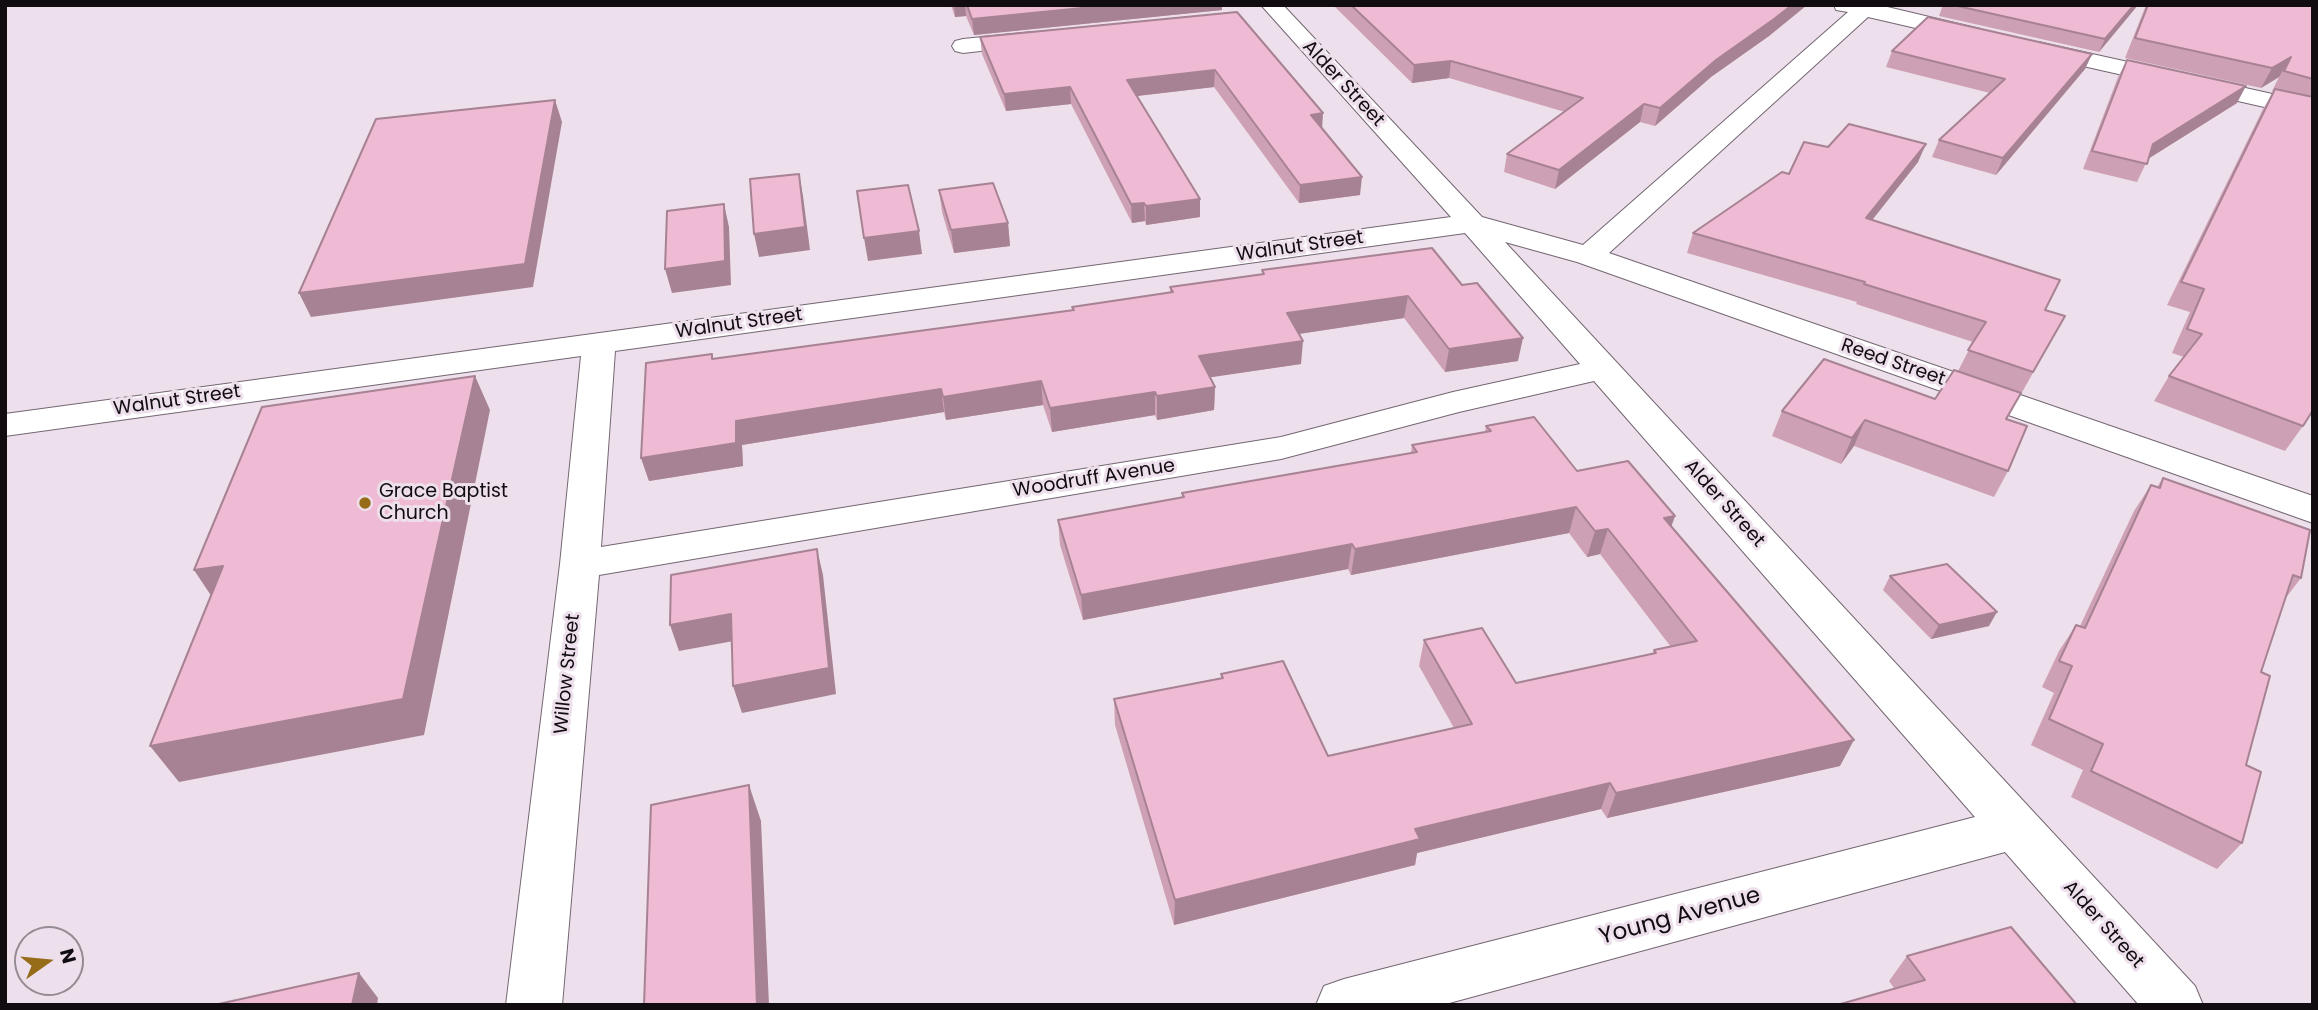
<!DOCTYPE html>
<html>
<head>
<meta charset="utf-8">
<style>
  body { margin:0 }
  #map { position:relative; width:2318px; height:1010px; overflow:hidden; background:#eddfec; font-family:Poppins,sans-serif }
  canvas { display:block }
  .frame { position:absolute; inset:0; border:7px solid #100c10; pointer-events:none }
  .north { position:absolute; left:14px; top:926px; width:70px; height:70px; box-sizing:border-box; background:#eddfec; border:2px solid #958b94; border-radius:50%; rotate:75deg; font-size:19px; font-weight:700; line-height:28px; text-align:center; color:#100c10 }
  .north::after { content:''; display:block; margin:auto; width:24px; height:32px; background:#976c19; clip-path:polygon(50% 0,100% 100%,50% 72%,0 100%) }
</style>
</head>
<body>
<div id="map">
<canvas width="2318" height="1010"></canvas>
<div class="frame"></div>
<div class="north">N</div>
</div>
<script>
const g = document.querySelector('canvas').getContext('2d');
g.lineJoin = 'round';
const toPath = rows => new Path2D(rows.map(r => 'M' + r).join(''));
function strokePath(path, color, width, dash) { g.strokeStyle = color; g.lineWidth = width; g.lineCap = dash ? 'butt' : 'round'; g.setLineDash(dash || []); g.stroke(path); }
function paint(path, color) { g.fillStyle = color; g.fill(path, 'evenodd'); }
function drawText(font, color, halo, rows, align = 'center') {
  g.font = font + ' Poppins,sans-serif'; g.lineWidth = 6; g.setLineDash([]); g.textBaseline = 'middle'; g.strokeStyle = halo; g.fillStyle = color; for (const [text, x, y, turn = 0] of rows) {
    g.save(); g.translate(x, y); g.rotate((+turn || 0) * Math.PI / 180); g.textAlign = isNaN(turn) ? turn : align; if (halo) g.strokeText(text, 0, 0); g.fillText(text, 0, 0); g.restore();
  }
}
const minor = toPath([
  [1261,5,1283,5,1482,217,1583,245,1848,12,1836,10,1834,5,1879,5,1980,29,1983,34,1980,39,1972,41,1868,17,1609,253,2313,496,2313,523,1577,262,1505,242,2195,986,2203,1005,2139,1005,2005,852,1442,1005,1316,1005,1324,986,1344,979,1975,817,1594,381,1459,412,1281,459,599,575,562,1005,506,1005,560,564,581,356,5,436,5,414,1451,217,1261,5],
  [1465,233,1580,364,1453,392,1281,437,601,547,615,351,1465,233],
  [1033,32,1041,34,1044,39,1041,44,963,53,955,51,952,46,955,41,963,39,1033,32],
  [2038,42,2313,103,2313,118,2030,54,2027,49,2030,44,2038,42]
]);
strokePath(minor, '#736772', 2);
paint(minor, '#fff');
paint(toPath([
  [951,5,1222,5,1222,10,974,35,966,16,955,17],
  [1333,5,1807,5,1769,36,1711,77,1655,126,1640,122,1555,189,1504,172,1507,154,1565,112,1449,78,1412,83],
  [1943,5,2138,5,2099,52,1939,16],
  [2146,5,2313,5,2313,410,2303,426,2285,451,2154,401,2169,376,2184,357,2172,353,2190,312,2167,305,2263,109,2274,91,2272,91,2279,77,2261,88,2125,58],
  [1237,12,1322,128,1360,195,1299,203,1214,87,1137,96,1200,199,1200,217,1146,225,1145,221,1132,223,1071,104,1006,111,982,54,980,37],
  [1892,51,2092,54,2085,69,1996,175,1932,157,1939,140,1990,93,1886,67],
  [2127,60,2237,103,2148,159,2137,182,2083,169,2118,77],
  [1828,147,1918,162,1872,220,2045,310,2065,316,2007,419,2008,471,1994,497,1854,446,1841,464,1772,436,1782,411,1935,399,1958,371,1973,342,1856,304,1857,302,1687,253,1693,233,1789,174],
  [939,190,1008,223,1010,246,954,253,942,212],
  [1432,248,1518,361,1445,372,1404,318,1299,334,1301,364,1210,377,1215,387,1214,410,1157,420,1155,415,1052,432,1043,405,946,420,944,412,742,445,743,466,649,481,641,458,713,359,1073,310,1072,307,1170,293,1170,287,1262,274,1262,270],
  [1486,426,1577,471,1675,516,1671,527,1840,766,1607,818,1601,809,1417,853,1415,865,1174,925,1115,725,1114,699,1221,678,1221,674,1328,756,1454,728,1419,666,1424,640,1516,683,1652,654,1654,650,1671,647,1600,554,1587,557,1569,533,1351,575,1348,569,1083,620,1060,545,1058,520,1182,498,1182,493,1411,453,1412,445,1485,432],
  [2163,478,2301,578,2285,599,2261,672,2246,765,2242,843,2217,869,2071,797,2083,770,2031,745,2054,693,2042,687,2059,651,2076,625,2080,626,2134,511,2151,485,2157,487],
  [1890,576,1989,626,1931,639,1883,590],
  [1907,956,2077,1005,1894,988,1889,981]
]), '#cea0b5');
paint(toPath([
  [954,5,965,5,966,16,955,17],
  [1112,5,1222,5,1222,10,974,35,972,19],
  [1792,5,1807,5,1769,36,1711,77,1655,126,1660,108,1716,60],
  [2134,5,2138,5,2099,52,2105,39],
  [2092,54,2085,69,1996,175,2003,158],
  [2291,57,2279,77,2261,88,2272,68],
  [1451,61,1449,78,1412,83,1414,65],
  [1215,70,1214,87,1128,97,1127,80],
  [2246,86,2237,103,2143,162,2153,144],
  [1070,87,1071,104,1006,111,1004,94],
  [555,100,562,122,533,287,311,317,299,293],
  [1644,104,1640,122,1555,189,1559,170],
  [1323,113,1322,131,1311,115],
  [1926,144,1918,162,1858,238,1866,218],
  [799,174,803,196,810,250,759,257,754,234],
  [1362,177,1360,195,1299,203,1300,185],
  [1200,199,1200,217,1146,225,1146,206],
  [1144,203,1145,221,1132,223,1131,204],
  [724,204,729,227,731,285,672,293,665,269],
  [1008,223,1010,246,954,253,951,230],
  [919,231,922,254,868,261,864,238],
  [1408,296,1404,318,1285,336,1287,313],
  [1523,338,1518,361,1445,372,1449,349],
  [1303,341,1301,364,1199,379,1199,356],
  [475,376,490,410,424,735,179,782,150,746],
  [1041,381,1043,405,946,420,943,397],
  [1215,387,1214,410,1157,420,1157,396],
  [941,389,944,412,742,445,743,466,649,481,641,458,736,421],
  [1155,392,1155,415,1052,432,1050,408],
  [1865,420,1854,446,1841,464,1852,438],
  [1576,507,1569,533,1351,575,1355,549],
  [1675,516,1666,541,1664,518],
  [1608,529,1600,554,1587,557,1595,531],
  [1352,544,1348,569,1083,620,1081,595],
  [817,549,823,575,836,694,742,713,733,686],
  [223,566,218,606,194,570],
  [1997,612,1989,626,1931,639,1939,625],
  [731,614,739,640,679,651,670,625],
  [1854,740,1840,766,1607,818,1616,793],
  [1610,783,1601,809,1417,853,1415,865,1174,925,1175,900,1415,829],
  [749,785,761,821,769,1005,757,1005],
  [359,973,378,998,377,1005,352,1005]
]), '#a78294');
const building = toPath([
  [967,5,1112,5,972,19,967,5],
  [1351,5,1792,5,1774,19,1716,60,1660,108,1644,104,1559,170,1507,154,1583,98,1451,61,1414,65,1351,5],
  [1953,5,2134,5,2105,39,1953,5],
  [2148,5,2313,5,2313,79,2284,71,2291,57,2272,68,2135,38,2148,5],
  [1237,12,1323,113,1311,115,1362,177,1300,185,1215,70,1127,80,1200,199,1146,206,1144,203,1131,204,1070,87,1004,94,980,37,1237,12],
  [1928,17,2092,54,2003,158,1939,140,2005,79,1892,51,1928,17],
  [2127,60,2246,86,2153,144,2147,164,2092,151,2127,60],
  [2275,89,2313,97,2313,410,2303,426,2169,376,2202,334,2187,329,2204,289,2181,282,2275,89],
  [555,100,525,264,299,293,376,119,555,100],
  [1849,124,1926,144,1866,218,2060,280,2045,310,2065,316,2033,372,1968,350,1986,322,1864,284,1865,282,1693,233,1782,172,1789,174,1804,142,1828,147,1849,124],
  [799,174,805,227,754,234,750,179,799,174],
  [993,183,1008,223,951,230,939,190,993,183],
  [908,185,919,231,864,238,857,191,908,185],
  [724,204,725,261,665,269,667,211,724,204],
  [1432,248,1462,285,1477,283,1523,338,1449,349,1408,296,1287,313,1303,341,1199,356,1215,387,1157,396,1155,392,1050,408,1041,381,943,397,941,389,736,421,736,443,641,458,646,363,712,354,712,359,1074,310,1072,307,1173,292,1170,287,1264,274,1262,270,1432,248],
  [1824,359,1935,399,1954,370,2021,393,2006,419,2027,426,2008,471,1865,420,1852,438,1782,411,1824,359],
  [475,376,403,699,150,746,223,566,194,570,262,407,475,376],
  [1534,417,1577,471,1628,461,1675,516,1664,518,1854,740,1616,793,1610,783,1415,829,1420,839,1175,900,1114,699,1223,678,1221,674,1283,661,1328,756,1472,724,1424,640,1482,628,1516,683,1656,653,1654,650,1697,641,1608,529,1595,531,1576,507,1355,549,1352,544,1081,595,1058,520,1184,497,1182,493,1417,452,1412,445,1491,431,1486,426,1534,417],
  [2163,478,2310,530,2301,578,2293,575,2261,672,2270,676,2246,765,2261,772,2242,843,2091,771,2103,744,2049,719,2072,666,2059,661,2076,625,2085,628,2151,485,2160,488,2163,478],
  [817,549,829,668,733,686,731,614,670,625,671,575,817,549],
  [1947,564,1997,612,1939,625,1890,576,1947,564],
  [749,785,757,1005,644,1005,651,805,749,785],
  [2011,927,2077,1005,1837,1005,1925,980,1907,956,2011,927],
  [359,973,352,1005,214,1005,359,973]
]);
paint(building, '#efbad3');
strokePath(building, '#a78294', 2);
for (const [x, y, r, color] of [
  [365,503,7,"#976c19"]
]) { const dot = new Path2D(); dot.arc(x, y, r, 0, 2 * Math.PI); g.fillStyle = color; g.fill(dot); strokePath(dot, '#eddfec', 2.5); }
drawText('19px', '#100c10', '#eddfec', [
  ["Alder Street",1343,84,47],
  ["Walnut Street",1300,247,-8],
  ["Walnut Street",739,324,-8],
  ["Reed Street",1893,363,19],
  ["Walnut Street",177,401,-8],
  ["Woodruff Avenue",1094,479,-9],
  ["Alder Street",1724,504,48],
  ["Willow Street",568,674,-84],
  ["Alder Street",2103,925,48]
]);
drawText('19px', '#100c10', '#eddfec', [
  ["Grace Baptist",379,492],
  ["Church",379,514]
], 'left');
drawText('23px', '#100c10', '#eddfec', [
  ["Young Avenue",1680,917,-15]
]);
</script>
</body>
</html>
